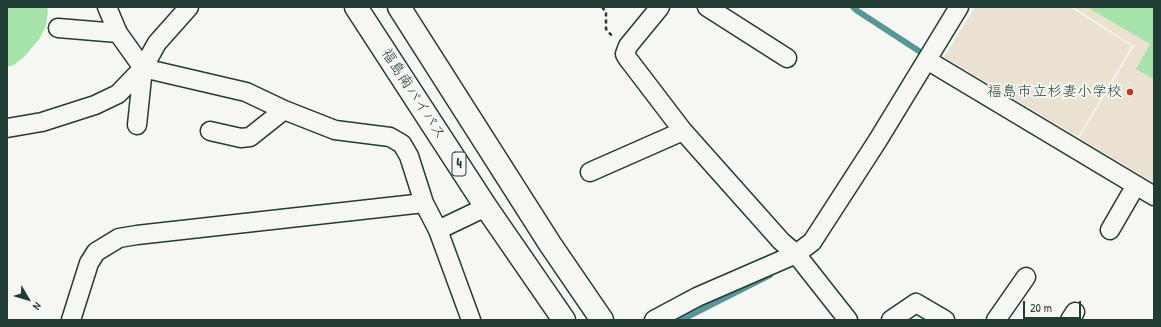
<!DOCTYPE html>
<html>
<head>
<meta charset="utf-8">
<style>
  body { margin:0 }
  #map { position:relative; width:1161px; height:327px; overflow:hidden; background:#f6f6f2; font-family:"Patrick Hand",sans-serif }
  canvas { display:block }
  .frame { position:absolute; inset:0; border:8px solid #1f3d34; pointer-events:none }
  .north { position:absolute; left:8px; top:279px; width:40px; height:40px; -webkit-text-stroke:3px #f6f6f2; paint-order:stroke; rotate:128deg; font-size:11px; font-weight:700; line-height:16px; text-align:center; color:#1f3d34 }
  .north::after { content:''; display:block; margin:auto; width:14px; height:18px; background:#1f3d34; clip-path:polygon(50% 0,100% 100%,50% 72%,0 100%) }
  .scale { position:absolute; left:1023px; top:301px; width:58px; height:18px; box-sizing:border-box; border:2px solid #1f3d34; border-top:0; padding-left:5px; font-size:12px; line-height:14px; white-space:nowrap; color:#1f3d34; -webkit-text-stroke:3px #f6f6f2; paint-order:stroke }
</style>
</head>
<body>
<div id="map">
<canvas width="1161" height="327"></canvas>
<div class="frame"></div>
<div class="north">N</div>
<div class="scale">20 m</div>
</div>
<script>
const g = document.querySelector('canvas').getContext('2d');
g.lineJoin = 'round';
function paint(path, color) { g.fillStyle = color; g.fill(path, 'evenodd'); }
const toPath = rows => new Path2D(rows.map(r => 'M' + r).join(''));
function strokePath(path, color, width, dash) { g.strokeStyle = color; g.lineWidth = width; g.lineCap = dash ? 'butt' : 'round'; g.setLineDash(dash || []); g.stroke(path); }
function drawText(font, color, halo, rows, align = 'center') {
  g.font = font + ' "Patrick Hand","Klee One",sans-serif'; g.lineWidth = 4; g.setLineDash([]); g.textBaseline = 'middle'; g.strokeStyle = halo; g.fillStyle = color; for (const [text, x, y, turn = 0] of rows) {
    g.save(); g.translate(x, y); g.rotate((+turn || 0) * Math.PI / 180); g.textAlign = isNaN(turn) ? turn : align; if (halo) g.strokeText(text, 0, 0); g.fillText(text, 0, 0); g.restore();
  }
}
paint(toPath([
  [975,7,1070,7,1132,46,1078,137,944,57],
  [1073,7,1154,7,1154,183,1079,138,1134,46]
]), '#ebe1d1');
paint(toPath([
  [7,7,47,7,48,11,46,26,40,38,25,56,14,65,7,67],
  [1087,7,1154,7,1154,79,1136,69,1150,44]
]), '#a6e4ac');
strokePath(toPath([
  [853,7,856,10,922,53],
  [681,320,770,275]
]), '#589596', 6);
const minor = toPath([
  [107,7,118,33,143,68,246,92,284,110,335,130,390,137,402,144,409,156,424,203,438,230,471,320],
  [660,7,628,46,625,54,628,59,683,131,781,241,796,254,848,320],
  [707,7,787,58],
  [58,28,118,33],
  [927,60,1154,196],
  [137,125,143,68,157,43,189,7],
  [7,128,42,122,95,105,118,94,143,68],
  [210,131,241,138,250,137,284,110],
  [590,172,683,131],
  [438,230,486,207],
  [1110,230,1136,185],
  [71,320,89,263,96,252,119,238,137,235,424,203],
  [654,320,697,297,796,254,812,242,878,140,959,7],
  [891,320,916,303,945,320],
  [996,320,1026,277],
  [1070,320,1075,312]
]);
const trunk = toPath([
  [356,7,486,207,564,320],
  [399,7,550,244,602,320]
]);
strokePath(minor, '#1f3d34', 21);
strokePath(trunk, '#1f3d34', 25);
strokePath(toPath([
  [602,7,606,12,606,29,613,37]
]), '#1f3d34', 2.5, [4, 3]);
strokePath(minor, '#f6f6f2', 18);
strokePath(trunk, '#f6f6f2', 22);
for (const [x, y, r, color] of [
  [1130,92,4,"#c8321e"]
]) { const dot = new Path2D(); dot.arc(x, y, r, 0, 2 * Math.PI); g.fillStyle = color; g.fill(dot); strokePath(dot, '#f6f6f2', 1.5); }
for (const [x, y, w] of [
  [459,164,14]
]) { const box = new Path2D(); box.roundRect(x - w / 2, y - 12, w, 24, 3); g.fillStyle = '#f6f6f2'; g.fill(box); strokePath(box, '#1f3d34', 1); }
drawText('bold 14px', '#1f3d34', null, [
  ["4",459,164]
]);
drawText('15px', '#1f3d34', '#f6f6f2', [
  ["福島市立杉妻小学校",1122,92]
], 'right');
drawText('15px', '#1f3d34', '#f6f6f2', [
  ["福島南バイパス",413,94,57]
]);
</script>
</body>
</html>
